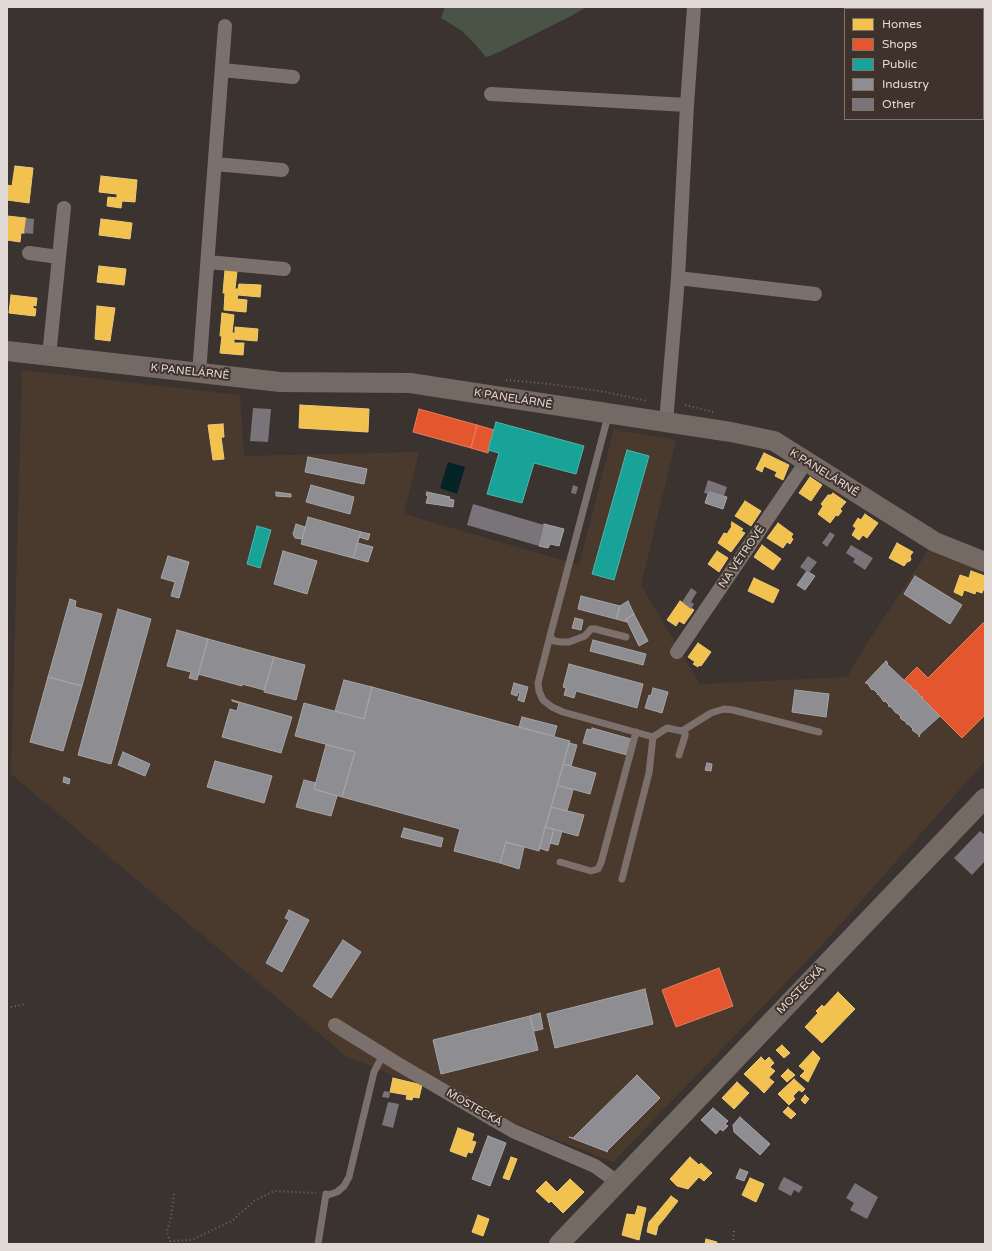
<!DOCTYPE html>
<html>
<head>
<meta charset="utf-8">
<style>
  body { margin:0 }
  #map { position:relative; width:992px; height:1251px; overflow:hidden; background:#3a332f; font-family:"Varela Round",sans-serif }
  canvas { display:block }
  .frame { position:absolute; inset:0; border:8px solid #e1d9d3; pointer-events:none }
  .legend { position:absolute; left:844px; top:8px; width:140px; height:112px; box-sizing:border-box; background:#3f322a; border:1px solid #80756e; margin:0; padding:5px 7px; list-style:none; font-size:12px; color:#e1d9d3 }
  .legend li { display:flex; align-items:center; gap:8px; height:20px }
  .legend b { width:20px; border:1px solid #80756e }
</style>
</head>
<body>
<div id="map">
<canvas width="992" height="1251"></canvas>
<div class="frame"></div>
<ul class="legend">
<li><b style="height:11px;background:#f2c14e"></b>Homes</li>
<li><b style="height:11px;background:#e4572e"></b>Shops</li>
<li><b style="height:11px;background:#17a398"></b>Public</li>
<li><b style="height:11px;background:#8d8d92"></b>Industry</li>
<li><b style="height:11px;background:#797479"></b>Other</li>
</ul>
</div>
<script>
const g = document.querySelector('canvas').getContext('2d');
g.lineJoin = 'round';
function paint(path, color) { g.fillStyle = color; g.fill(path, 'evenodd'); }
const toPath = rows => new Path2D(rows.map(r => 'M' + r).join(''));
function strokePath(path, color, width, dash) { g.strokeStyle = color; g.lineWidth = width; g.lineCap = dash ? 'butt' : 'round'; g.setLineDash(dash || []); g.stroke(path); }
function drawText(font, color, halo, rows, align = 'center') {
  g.font = font + ' "Varela Round",sans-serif'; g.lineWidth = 4; g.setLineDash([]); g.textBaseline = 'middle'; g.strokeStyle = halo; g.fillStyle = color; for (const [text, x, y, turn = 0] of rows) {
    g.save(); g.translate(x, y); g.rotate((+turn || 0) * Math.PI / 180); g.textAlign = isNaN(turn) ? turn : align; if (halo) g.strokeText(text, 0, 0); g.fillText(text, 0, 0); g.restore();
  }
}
paint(toPath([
  [22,370,240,395,244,456,419,452,404,514,579,565,614,429,676,440,641,585,700,684,847,677,869,640,928,551,985,572,985,761,823,944,613,1162,347,1057,11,774]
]), '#4a3a2e');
paint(toPath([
  [445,7,586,7,573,15,501,51,490,56,486,57,475,44,462,31,441,18]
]), '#495444');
paint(toPath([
  [448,462,465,467,457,494,440,488]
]), '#052327');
const homes = toPath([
  [15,166,33,168,29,203,7,200,7,185,12,186,15,166],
  [101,176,137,180,135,202,122,201,121,208,107,206,108,197,117,198,117,194,99,192,101,176],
  [7,216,26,218,25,233,21,233,20,242,7,240,7,216],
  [101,219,132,223,130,239,99,235,101,219],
  [99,266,126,269,124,285,97,282,99,266],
  [225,270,237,271,235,289,238,289,239,284,261,285,260,297,238,295,237,299,247,300,246,312,224,310,225,293,223,293,225,270],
  [11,295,37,298,36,306,33,305,33,308,36,309,35,316,9,313,11,295],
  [97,306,115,308,110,341,95,339,97,306],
  [222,313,234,315,232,333,235,333,235,327,258,329,257,341,234,339,234,343,244,343,243,355,220,353,222,336,220,336,222,313],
  [300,405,369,409,368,432,299,428,300,405],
  [223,424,224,437,221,437,224,459,213,460,208,425,223,424],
  [764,453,789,465,783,480,775,476,777,472,764,466,762,472,756,469,764,453],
  [810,477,822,485,811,501,799,493,810,477],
  [833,493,846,502,840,509,842,511,838,516,836,515,830,523,818,514,823,506,821,504,828,495,831,495,833,493],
  [745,501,761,511,751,526,735,516,745,501],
  [865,514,878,523,867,538,863,535,859,540,852,535,856,528,853,526,858,518,861,520,865,514],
  [732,522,743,529,741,531,745,533,731,552,718,543,724,533,727,534,732,526,731,525,732,522],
  [778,523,793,534,791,537,793,539,790,544,787,542,783,548,767,538,778,523],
  [897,543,913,552,910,556,911,559,910,561,907,562,904,566,889,558,897,543],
  [762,545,781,559,773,570,754,557,762,545],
  [717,551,728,558,719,572,708,564,717,551],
  [971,571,985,576,985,586,982,593,976,591,975,594,964,590,962,596,954,592,960,575,969,578,971,571],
  [754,578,779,590,773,603,748,591,754,578],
  [680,601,694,610,684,624,679,621,676,626,667,620,680,601],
  [698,643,711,652,701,666,699,665,698,667,693,664,695,662,688,657,698,643],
  [838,992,855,1009,822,1043,805,1027,818,1013,816,1011,822,1005,824,1007,838,992],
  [782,1045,790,1053,784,1058,776,1050,782,1045],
  [813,1051,820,1058,808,1082,800,1076,805,1071,799,1066,813,1051],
  [761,1057,765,1061,769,1057,774,1063,770,1067,775,1071,759,1088,744,1074,761,1057],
  [788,1069,795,1075,787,1082,781,1076,788,1069],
  [393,1078,422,1085,419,1098,413,1097,412,1100,406,1099,407,1095,390,1092,393,1078],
  [769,1078,774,1082,764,1093,759,1088,769,1078],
  [794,1079,805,1089,802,1092,799,1090,793,1096,795,1099,789,1105,778,1094,794,1079],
  [737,1082,749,1093,734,1109,722,1098,737,1082],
  [805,1095,809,1099,805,1104,801,1100,805,1095],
  [788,1107,796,1114,791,1119,783,1112,788,1107],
  [458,1128,474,1134,466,1157,450,1151,458,1128],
  [472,1141,476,1142,472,1153,468,1152,472,1141],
  [511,1157,517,1159,509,1180,503,1178,511,1157],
  [690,1157,699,1165,701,1163,712,1173,704,1181,699,1177,688,1189,677,1186,670,1179,690,1157],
  [750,1178,764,1184,756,1202,742,1195,750,1178],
  [570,1179,584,1192,563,1213,551,1201,549,1203,536,1191,546,1181,557,1192,570,1179],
  [671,1196,678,1201,664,1219,657,1213,671,1196],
  [638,1206,646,1208,639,1240,622,1235,627,1214,635,1215,638,1206],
  [657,1213,664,1219,658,1226,656,1235,647,1232,649,1222,657,1213],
  [478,1215,489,1219,483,1236,472,1232,478,1215],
  [706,1239,717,1242,716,1244,705,1244,706,1239]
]);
paint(homes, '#f2c14e');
strokePath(homes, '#edc876', 1);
const shops = toPath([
  [419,409,477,425,471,448,413,432,419,409],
  [477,425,494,430,488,453,471,448,477,425],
  [983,623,985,625,985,715,962,738,922,698,922,696,921,697,917,692,916,690,915,691,910,685,909,685,905,681,905,679,917,667,928,678,983,623],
  [719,968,733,1006,676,1027,662,990,719,968]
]);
paint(shops, '#e4572e');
strokePath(shops, '#e37e60', 1);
const public = toPath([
  [496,422,584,446,576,474,534,463,522,503,487,494,499,453,488,450,496,422],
  [627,450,649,456,614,580,592,574,627,450],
  [257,526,271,530,260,568,247,564,257,526]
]);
paint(public, '#17a398');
strokePath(public, '#54b3aa', 1);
const industry = toPath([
  [308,457,367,469,364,484,305,472,308,457],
  [311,485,354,497,350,514,306,502,311,485],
  [709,491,727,497,723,509,705,503,709,491],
  [276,492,291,494,291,497,276,496,276,492],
  [427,492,450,497,449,499,454,500,453,507,426,503,428,496,426,495,427,492],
  [308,517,361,532,353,558,301,544,308,517],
  [296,524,305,527,302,539,295,538,293,534,296,524],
  [544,524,564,529,559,546,550,544,548,548,539,546,544,524],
  [361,532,370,534,368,540,359,537,361,532],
  [358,543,373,547,368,562,353,558,358,543],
  [283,551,317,561,307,594,274,584,283,551],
  [168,556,189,562,179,598,171,596,175,582,161,578,168,556],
  [807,571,815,576,805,590,797,585,807,571],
  [915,576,962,605,950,624,904,594,915,576],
  [581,596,620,606,616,619,578,609,581,596],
  [70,599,76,601,75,607,102,614,82,686,48,677,70,599],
  [628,601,634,614,626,619,627,622,616,619,620,606,628,601],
  [118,609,151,619,111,764,78,755,118,609],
  [634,614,648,641,639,646,626,619,634,614],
  [575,618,583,620,581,630,572,628,575,618],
  [177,630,208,639,197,680,189,678,191,672,167,666,177,630],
  [208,639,274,657,264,690,242,684,242,686,198,674,208,639],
  [593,640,646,654,643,665,590,651,593,640],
  [274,657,305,665,296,700,264,692,274,657],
  [886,661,888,663,887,664,909,685,910,685,911,687,915,691,916,690,917,692,921,697,922,696,922,698,940,716,920,734,919,737,919,735,912,730,913,729,908,724,906,724,907,723,900,718,901,717,897,713,896,713,891,707,888,706,889,705,885,701,884,702,879,695,877,694,878,694,873,689,872,690,867,683,865,683,886,661],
  [569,664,643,684,637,708,576,691,574,698,564,695,566,688,563,687,569,664],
  [48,677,82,686,63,751,30,742,48,677],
  [344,680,372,687,364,719,335,711,344,680],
  [514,683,528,687,524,702,518,700,520,693,518,692,517,696,511,694,514,683],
  [372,687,570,741,539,851,506,842,500,863,454,851,460,829,342,797,355,752,295,736,304,703,364,719,372,687],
  [653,688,668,692,662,713,645,708,649,695,651,696,653,688],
  [795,690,829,694,826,717,792,712,795,690],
  [232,700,292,717,281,753,222,737,230,709,237,711,239,703,232,701,232,700],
  [522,717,557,726,554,736,519,727,522,717],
  [592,728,631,739,627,755,583,743,587,729,592,730,592,728],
  [569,743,577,745,571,766,563,764,569,743],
  [326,745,355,752,342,797,314,789,326,745],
  [123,752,150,764,145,776,118,765,123,752],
  [215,761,272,776,264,803,207,787,215,761],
  [707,763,712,764,711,771,705,770,707,763],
  [563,764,596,773,590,794,557,785,563,764],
  [64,777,70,779,69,784,63,782,64,777],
  [304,780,316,783,314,789,337,796,331,816,296,807,304,780],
  [557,785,573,790,567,811,551,807,557,785],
  [551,807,584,815,578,836,545,827,551,807],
  [545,827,554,829,548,851,539,848,545,827],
  [404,828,443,838,441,847,401,837,404,828],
  [554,829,562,831,558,845,550,843,554,829],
  [506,842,524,847,519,869,500,863,506,842],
  [289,910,309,920,282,972,266,963,289,920,285,918,289,910],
  [343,940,361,952,331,998,313,986,343,940],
  [645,989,653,1024,555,1048,547,1014,645,989],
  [540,1013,543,1029,534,1031,530,1016,540,1013],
  [530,1016,538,1050,441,1074,433,1040,530,1016],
  [637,1075,660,1098,607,1151,608,1152,569,1137,573,1138,637,1075],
  [713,1108,728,1121,725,1124,728,1126,723,1131,720,1129,716,1134,701,1120,713,1108],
  [740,1117,770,1144,760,1155,734,1132,733,1125,740,1117],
  [488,1136,506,1143,490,1186,472,1179,488,1136],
  [740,1169,748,1172,744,1181,736,1178,740,1169]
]);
paint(industry, '#8d8d92');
strokePath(industry, '#a6a4a6', 1);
paint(toPath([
  [26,218,34,219,33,234,24,233],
  [253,408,271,409,268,442,250,441],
  [708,480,727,487,724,496,709,491,708,494,704,493],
  [573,485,578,487,576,494,571,493],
  [473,504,544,525,539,546,467,525],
  [830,532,835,535,827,547,822,543],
  [851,545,873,558,865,570,853,562,855,559,846,553],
  [808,556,817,562,809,573,800,567],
  [691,588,697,592,691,602,694,604,691,609,682,602],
  [980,831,985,835,985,861,972,875,954,858],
  [384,1091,390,1092,389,1098,382,1097],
  [388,1102,399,1104,393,1128,382,1125],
  [784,1177,803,1187,799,1193,794,1190,791,1196,778,1189,781,1182],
  [855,1183,878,1197,867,1219,850,1210,854,1203,846,1198]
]), '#797479');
strokePath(toPath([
  [506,380,549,384,606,392,647,401],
  [685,405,713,412],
  [7,1008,25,1004],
  [174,1194,171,1217,167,1232,170,1241,191,1240,232,1221,254,1201,274,1191,316,1193],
  [733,1244,734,1230]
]), '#706864', 2, [1, 3]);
strokePath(toPath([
  [608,416,550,636,554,641,561,642,569,642,585,636,591,629,595,629,626,637],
  [550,636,538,683,539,691,543,700,552,707,563,712,653,737,667,728,682,731,685,733,685,736,679,755],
  [682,731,711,713,724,709,733,710,819,732],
  [560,862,591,871,598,869,601,863,636,732],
  [622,879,649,773,653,737],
  [328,1195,337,1192,344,1186,349,1177,374,1072,383,1055],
  [318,1244,326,1194]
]), '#7b706b', 7);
strokePath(toPath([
  [903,7,926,9],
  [983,14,985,14],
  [222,70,293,77],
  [491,94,687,105],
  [215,164,282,170],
  [29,253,59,257],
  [208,262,284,269],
  [678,278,815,294],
  [49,356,64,208],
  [199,373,225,26],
  [666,422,678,278,687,105,694,7],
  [677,652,806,462],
  [335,1025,398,1064,513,1131,595,1166,617,1182]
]), '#7b706b', 14);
strokePath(toPath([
  [7,351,280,382,410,383,731,432,774,441,935,542,985,562],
  [559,1244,985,798]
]), '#756963', 20);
drawText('11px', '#e1d9d3', '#3f322a', [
  ["K PANELÁRNĚ",190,372,6],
  ["K PANELÁRNĚ",513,399,9],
  ["K PANELÁRNĚ",824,473,32],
  ["NA VĚTROVĚ",742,557,-56],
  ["MOSTECKÁ",801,990,-46],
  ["MOSTECKÁ",474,1108,30]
]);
</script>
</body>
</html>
